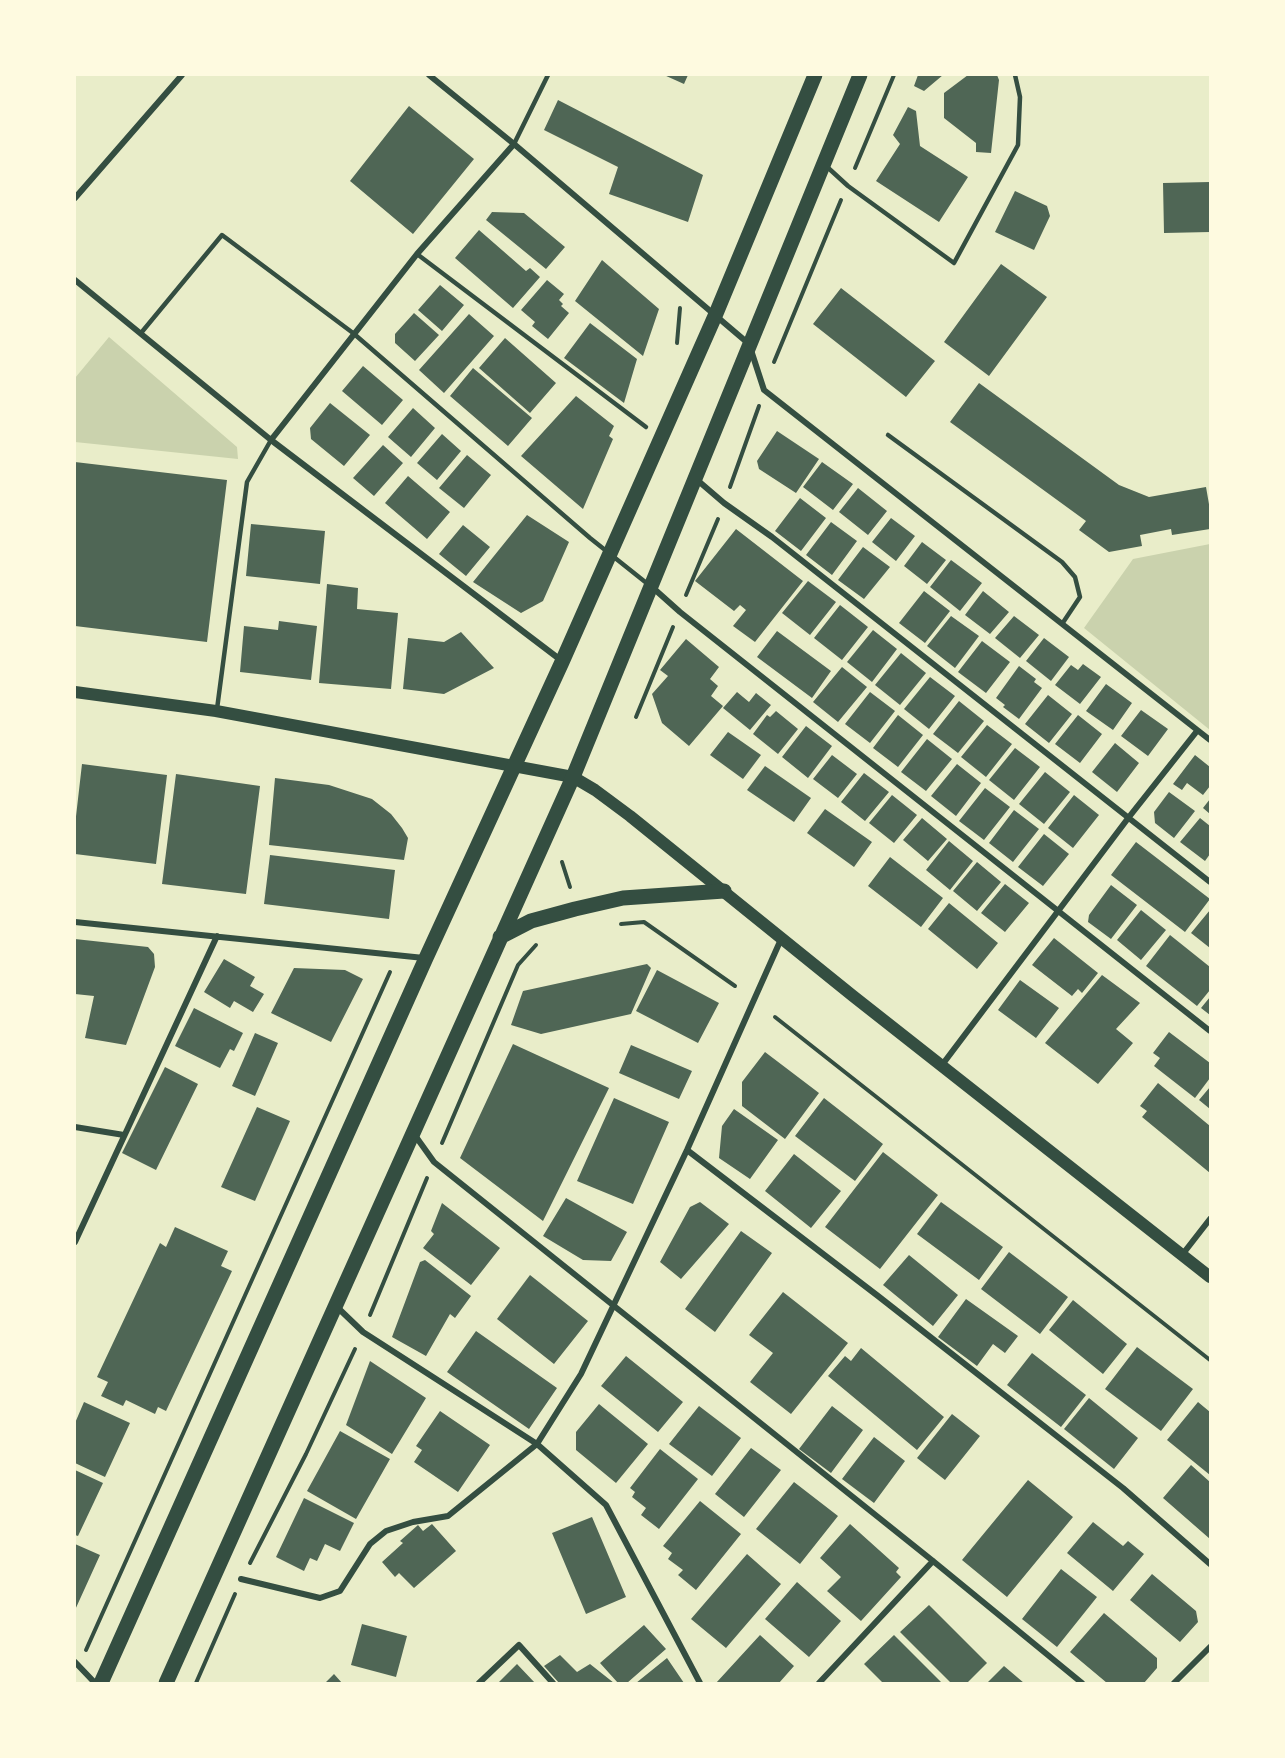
<!DOCTYPE html>
<html>
<head>
<meta charset="utf-8">
<style>
  body { margin:0 }
  #map { position:relative; width:1285px; height:1758px; overflow:hidden; background:#e9edc9; font-family:Figtree,sans-serif }
  canvas { display:block }
  .frame { position:absolute; inset:0; border:76px solid #fefae0; pointer-events:none }
</style>
</head>
<body>
<div id="map">
<canvas width="1285" height="1758"></canvas>
<div class="frame"></div>
</div>
<script>
const g = document.querySelector('canvas').getContext('2d');
g.lineJoin = 'round';
function paint(path, color) { g.fillStyle = color; g.fill(path, 'evenodd'); }
const toPath = rows => new Path2D(rows.map(r => 'M' + r).join(''));
function strokePath(path, color, width, dash) { g.strokeStyle = color; g.lineWidth = width; g.lineCap = dash ? 'butt' : 'round'; g.setLineDash(dash || []); g.stroke(path); }
paint(toPath([
  [109,337,237,447,238,459,75,442,75,378],
  [1210,544,1210,730,1084,628,1133,559]
]), '#cad2ad');
paint(toPath([
  [664,75,688,75,684,84],
  [918,75,943,75,924,91,914,86],
  [968,75,997,75,999,80,991,153,976,152,976,143,944,118,944,93],
  [558,100,703,175,688,222,609,194,618,167,544,130],
  [409,106,474,159,413,234,350,181],
  [908,107,916,111,920,146,968,177,939,222,876,181,900,144,893,135],
  [1210,182,1210,232,1164,233,1163,183],
  [1015,191,1047,206,1050,216,1034,250,995,232],
  [492,212,524,213,565,247,546,269,486,220],
  [479,230,526,271,530,268,540,277,513,308,455,258],
  [602,260,659,309,643,356,575,301],
  [1001,264,1047,297,989,376,944,342],
  [547,280,564,294,559,300,563,304,561,306,569,313,548,339,532,326,535,322,521,310],
  [440,285,464,305,442,331,418,310],
  [841,288,935,361,906,397,813,324],
  [414,313,439,335,415,361,395,343,395,334],
  [469,314,494,336,444,393,419,370],
  [590,323,637,359,624,403,564,358],
  [505,338,556,383,530,413,479,368],
  [363,366,403,400,382,425,342,391],
  [473,368,532,418,508,446,450,396],
  [979,383,1119,485,1149,497,1206,487,1210,510,1210,529,1172,535,1171,529,1140,535,1142,546,1109,552,1079,530,1086,521,950,422],
  [576,396,614,426,609,436,613,439,583,509,521,456],
  [330,403,370,435,344,466,311,439,310,428],
  [413,408,435,428,411,457,388,437],
  [777,431,819,459,796,493,759,469,757,461],
  [442,434,461,451,437,480,417,463],
  [383,445,403,463,374,496,353,478],
  [467,455,491,475,464,508,439,488],
  [75,462,227,480,207,642,75,626],
  [822,462,853,484,833,510,803,487],
  [408,476,450,512,427,539,385,503],
  [858,488,887,511,868,535,839,512],
  [800,498,826,518,801,551,775,531],
  [527,515,569,542,543,601,521,613,473,582],
  [891,518,915,536,896,561,872,542],
  [831,522,857,541,832,575,806,555],
  [251,524,325,531,320,584,246,576],
  [463,525,490,547,466,576,439,554],
  [736,529,803,581,755,642,733,626,746,610,740,605,734,611,695,581],
  [922,542,946,560,927,584,904,566],
  [863,547,890,567,864,599,838,580],
  [951,560,982,583,960,611,930,587],
  [808,581,836,602,810,635,782,613],
  [327,584,358,588,357,609,398,613,391,689,319,683],
  [924,591,950,611,925,643,899,623],
  [983,591,1009,612,990,634,965,615],
  [840,605,868,627,842,660,814,638],
  [951,616,979,636,955,668,927,646],
  [1014,616,1039,635,1020,658,995,638],
  [279,621,317,626,311,680,240,672,244,626,278,630],
  [873,630,897,649,872,682,847,662],
  [777,631,831,671,812,698,757,657],
  [461,632,494,668,444,694,403,689,408,638,444,642],
  [1044,638,1069,657,1051,681,1026,661],
  [686,639,719,667,710,679,718,686,711,696,723,706,689,746,662,723,652,694,668,676,660,670],
  [982,641,1010,662,986,693,958,672],
  [901,653,926,673,900,705,875,685],
  [1083,664,1101,677,1080,704,1055,685,1071,665,1078,670],
  [1019,666,1036,679,1034,682,1042,688,1019,719,1003,707,1005,705,996,698],
  [842,667,867,687,838,722,813,702],
  [930,677,955,696,929,729,904,709],
  [1106,684,1132,703,1113,730,1086,711],
  [737,692,749,702,756,693,771,705,750,730,723,708],
  [870,692,895,711,870,743,845,724],
  [1048,695,1072,714,1049,743,1025,724],
  [959,701,984,721,958,753,933,734],
  [1141,710,1168,729,1148,756,1121,736],
  [776,711,798,729,778,754,753,734,767,715,770,717],
  [898,715,923,735,898,767,873,748],
  [1078,715,1102,734,1080,763,1055,744],
  [987,725,1012,744,986,777,961,757],
  [806,726,832,746,808,778,782,757],
  [728,732,761,755,743,779,710,755],
  [927,739,952,759,926,791,901,772],
  [1115,743,1139,763,1117,792,1092,772],
  [1015,748,1040,767,1014,800,989,780],
  [832,755,857,774,838,798,813,779],
  [1195,755,1210,767,1210,786,1203,795,1187,783,1182,790,1173,784],
  [82,764,167,775,156,864,75,854,75,825],
  [957,764,981,783,956,816,931,796],
  [765,766,811,798,794,822,747,790],
  [1045,772,1070,792,1044,824,1019,804],
  [864,773,889,792,865,821,841,802],
  [176,774,260,786,246,894,162,884],
  [275,778,329,785,372,799,391,814,402,828,408,838,404,860,269,845],
  [985,788,1010,807,984,840,959,821],
  [1169,792,1195,811,1174,838,1155,823,1154,812],
  [892,795,917,815,894,843,869,823],
  [1074,795,1099,815,1073,848,1048,828],
  [1210,799,1210,814,1203,808],
  [825,809,872,842,854,867,807,833],
  [1014,810,1039,829,1013,862,989,843],
  [922,818,947,839,928,861,903,840],
  [1200,818,1210,826,1210,854,1205,861,1180,842],
  [1044,834,1069,854,1043,886,1018,867],
  [949,841,973,861,950,890,926,870],
  [1136,842,1210,899,1185,932,1111,875],
  [270,855,395,870,389,919,264,904],
  [890,857,943,898,921,927,868,886],
  [977,862,1001,882,977,911,953,891],
  [1005,884,1029,903,1005,932,981,913],
  [1111,885,1137,905,1111,939,1088,922,1089,915],
  [949,903,998,943,977,969,928,929],
  [1141,910,1166,930,1141,960,1117,940],
  [1210,910,1210,948,1191,933],
  [1170,935,1210,967,1210,990,1197,1006,1146,966],
  [1054,938,1098,973,1082,993,1078,989,1072,996,1032,965],
  [75,939,148,947,154,954,155,967,126,1045,85,1038,94,996,75,994],
  [224,959,255,977,250,986,264,994,253,1012,234,1001,230,1008,204,992],
  [647,964,651,968,631,1014,541,1034,511,1025,523,991],
  [294,968,345,970,363,979,331,1042,271,1013],
  [657,970,719,1003,698,1043,636,1011],
  [1102,975,1140,1003,1116,1029,1133,1043,1098,1084,1045,1043],
  [1020,980,1059,1008,1036,1038,998,1010],
  [1210,997,1210,1015,1201,1008],
  [194,1008,243,1033,234,1051,230,1049,220,1068,175,1046],
  [1169,1032,1210,1063,1210,1078,1195,1098,1154,1066,1160,1058,1153,1053],
  [255,1033,278,1043,255,1096,232,1086],
  [513,1044,609,1088,543,1221,460,1158],
  [631,1045,692,1071,679,1099,619,1073],
  [765,1052,819,1093,785,1139,742,1106,742,1082],
  [165,1067,198,1084,156,1170,122,1153],
  [1158,1083,1210,1126,1210,1173,1142,1117,1147,1111,1140,1106],
  [1210,1087,1210,1109,1199,1100],
  [614,1098,669,1122,633,1204,577,1181],
  [824,1098,883,1144,855,1181,795,1136],
  [257,1107,290,1121,255,1201,221,1187],
  [734,1109,778,1140,750,1179,719,1158,722,1126],
  [883,1152,938,1195,880,1269,825,1227],
  [794,1154,841,1191,811,1228,765,1191],
  [566,1198,627,1232,611,1261,583,1260,543,1236],
  [700,1202,729,1224,681,1279,660,1262,690,1207],
  [941,1202,1003,1247,979,1280,917,1234],
  [442,1203,500,1248,471,1285,423,1248,434,1234,431,1231],
  [175,1227,228,1251,221,1266,232,1271,166,1411,158,1407,155,1414,126,1400,123,1406,101,1396,108,1382,97,1377,160,1243,166,1247],
  [741,1231,772,1253,715,1332,685,1309],
  [1009,1252,1068,1297,1040,1334,981,1289],
  [909,1255,958,1295,933,1326,883,1285],
  [425,1260,471,1296,455,1318,450,1314,426,1356,392,1337,420,1262],
  [530,1275,588,1321,554,1364,497,1319],
  [783,1292,848,1343,791,1414,750,1382,773,1353,749,1335],
  [966,1299,1018,1336,1005,1353,993,1344,977,1366,938,1337],
  [1073,1300,1127,1344,1103,1374,1049,1330],
  [476,1331,557,1388,529,1429,447,1372],
  [1137,1347,1193,1389,1161,1431,1105,1389],
  [861,1348,944,1417,917,1450,828,1376,845,1356,851,1361],
  [1032,1353,1086,1395,1061,1427,1007,1385],
  [626,1356,683,1402,658,1432,601,1386],
  [370,1361,426,1398,392,1454,346,1425],
  [1089,1398,1138,1438,1114,1469,1064,1429],
  [84,1402,130,1423,105,1477,75,1463,75,1423],
  [1198,1402,1210,1412,1210,1475,1167,1440],
  [599,1404,648,1444,616,1483,576,1450,576,1432],
  [699,1406,741,1438,712,1476,669,1444],
  [832,1406,863,1430,831,1473,799,1449],
  [440,1411,490,1445,458,1492,414,1462,422,1450,416,1446],
  [952,1414,980,1436,945,1480,917,1458],
  [340,1431,390,1459,356,1519,307,1491],
  [874,1437,905,1461,874,1503,842,1479],
  [751,1448,781,1470,744,1517,715,1494],
  [660,1449,698,1479,659,1529,641,1515,646,1508,632,1497,635,1492,630,1488],
  [1191,1465,1210,1482,1210,1539,1163,1498],
  [75,1470,103,1483,78,1536,75,1535],
  [1028,1480,1073,1517,1007,1597,962,1560],
  [794,1482,838,1516,800,1564,756,1529],
  [304,1498,354,1523,340,1551,325,1544,317,1561,310,1558,304,1571,276,1557],
  [700,1501,741,1534,696,1590,678,1575,683,1570,668,1559,672,1553,663,1546],
  [592,1517,626,1597,586,1614,552,1533],
  [1093,1522,1123,1546,1128,1541,1144,1554,1113,1591,1067,1553],
  [432,1524,456,1551,414,1588,399,1573,395,1577,382,1562,403,1543,400,1541,418,1525,423,1531],
  [850,1524,899,1568,896,1572,901,1577,861,1621,827,1591,841,1577,820,1558],
  [75,1544,100,1555,75,1610],
  [747,1554,781,1584,726,1648,691,1619],
  [1061,1569,1097,1597,1057,1647,1022,1619],
  [1152,1574,1196,1611,1198,1622,1180,1642,1130,1600],
  [797,1582,841,1621,809,1657,765,1619],
  [929,1605,987,1663,967,1683,951,1683,900,1632],
  [1104,1613,1157,1658,1157,1668,1144,1683,1107,1683,1070,1652],
  [362,1624,407,1636,396,1677,351,1665],
  [644,1625,666,1649,627,1683,618,1683,600,1663],
  [760,1635,794,1666,779,1683,716,1683],
  [894,1635,942,1683,883,1683,864,1664],
  [560,1655,577,1672,590,1664,614,1683,559,1683,544,1666],
  [667,1658,684,1683,636,1683],
  [517,1664,535,1683,498,1683],
  [1004,1666,1024,1683,987,1683],
  [334,1674,342,1683,325,1683]
]), '#4f6655');
strokePath(toPath([
  [855,168,894,75],
  [677,343,680,308],
  [774,362,841,200],
  [730,487,759,406],
  [686,595,718,519],
  [636,717,673,627],
  [562,862,570,887],
  [621,924,644,922,735,986],
  [775,1017,1210,1360],
  [442,1143,518,965,536,945],
  [370,1315,427,1178],
  [250,1563,306,1454,355,1349],
  [86,1650,390,972],
  [196,1683,235,1594]
]), '#344e41', 4);
strokePath(toPath([
  [514,144,548,75],
  [825,165,848,186,954,263,1018,145,1020,97,1015,75],
  [417,254,646,427],
  [141,333,222,235,353,333,590,538,649,585],
  [888,435,1062,562,1075,577,1080,597,1062,624],
  [217,709,247,482,271,440]
]), '#344e41', 4.5);
strokePath(toPath([
  [429,75,514,144,749,344,764,390,1210,740],
  [75,198,182,75],
  [75,280,271,440,562,661],
  [271,440,417,254,514,144],
  [696,479,724,503,772,537,1210,882],
  [652,587,680,612,1210,1031],
  [75,922,424,958],
  [942,1065,1129,817,1197,731],
  [75,1127,124,1135],
  [414,1134,434,1162,933,1561,1082,1683],
  [687,1150,878,1296,1123,1488,1210,1564],
  [75,1242,217,936],
  [1182,1255,1210,1219],
  [337,1307,363,1332,537,1444,606,1505,700,1683],
  [241,1579,320,1598,340,1591,370,1544,386,1531,413,1522,448,1516,537,1444,581,1374,687,1150,782,937],
  [75,1662,95,1683],
  [479,1683,519,1645,553,1683],
  [819,1683,933,1561],
  [1174,1683,1210,1647]
]), '#344e41', 6);
strokePath(toPath([
  [75,692,216,711,573,777,595,790,630,816,853,996,1210,1277]
]), '#344e41', 12);
strokePath(toPath([
  [500,937,531,921,575,909,623,898,724,891],
  [101,1683,426,958,562,662,715,316,815,75],
  [166,1683,573,777,860,75]
]), '#344e41', 15);
</script>
</body>
</html>
